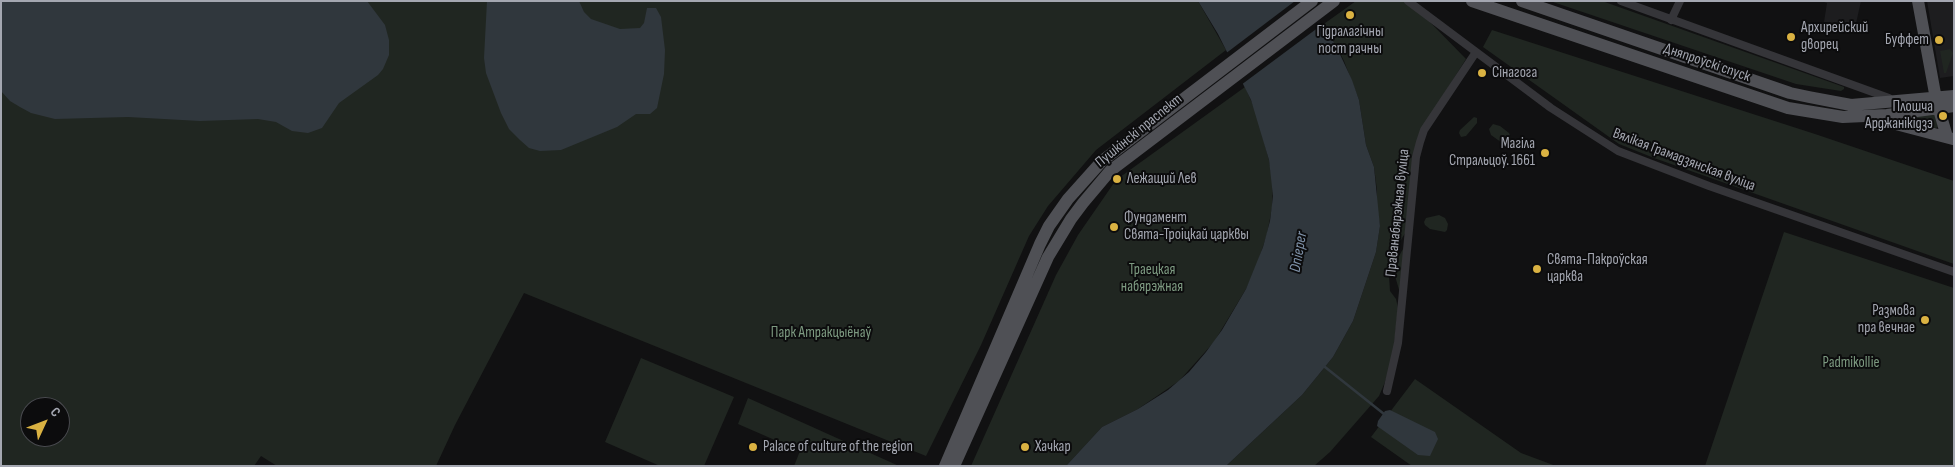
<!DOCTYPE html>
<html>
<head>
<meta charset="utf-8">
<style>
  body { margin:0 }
  #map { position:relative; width:1955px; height:467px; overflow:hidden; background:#111112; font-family:"Sofia Sans Condensed",sans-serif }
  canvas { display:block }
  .frame { position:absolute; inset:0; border:2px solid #a4a7b1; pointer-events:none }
  .north { position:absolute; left:20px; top:397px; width:50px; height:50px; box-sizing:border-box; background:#0c0c0d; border:1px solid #494a4f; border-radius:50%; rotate:47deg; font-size:14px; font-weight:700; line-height:20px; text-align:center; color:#a4a7b1 }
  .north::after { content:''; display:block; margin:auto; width:18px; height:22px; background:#dab242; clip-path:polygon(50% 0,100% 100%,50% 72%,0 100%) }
</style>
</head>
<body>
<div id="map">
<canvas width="1955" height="467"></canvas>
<div class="frame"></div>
<div class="north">С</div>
</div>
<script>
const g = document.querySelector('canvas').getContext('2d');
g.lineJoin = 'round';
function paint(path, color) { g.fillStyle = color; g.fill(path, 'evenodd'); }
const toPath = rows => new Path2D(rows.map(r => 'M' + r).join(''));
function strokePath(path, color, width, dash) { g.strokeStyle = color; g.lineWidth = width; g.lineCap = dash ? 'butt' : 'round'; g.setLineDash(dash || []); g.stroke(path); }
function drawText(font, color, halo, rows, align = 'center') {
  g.font = font + ' "Sofia Sans Condensed",sans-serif'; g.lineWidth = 4; g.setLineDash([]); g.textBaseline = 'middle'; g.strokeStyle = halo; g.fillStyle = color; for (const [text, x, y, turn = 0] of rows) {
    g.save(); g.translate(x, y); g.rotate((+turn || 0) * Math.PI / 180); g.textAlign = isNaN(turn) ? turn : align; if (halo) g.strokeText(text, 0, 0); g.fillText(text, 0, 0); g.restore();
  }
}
paint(toPath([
  [1821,1,1861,1,1855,28,1824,22,1827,3],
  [1927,1,1954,1,1954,76,1940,78]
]), '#1d1d1f');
paint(toPath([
  [1,1,1198,1,1226,50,1096,150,1048,206,1029,236,981,345,926,456,524,293,455,425,436,466,277,466,261,456,254,466,1,466],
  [30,407,60,407,60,437,30,437],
  [1356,1,1406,1,1425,17,1466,59,1424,126,1407,230,1396,248,1390,262,1389,276,1390,291,1396,299,1398,308,1393,356,1385,382,1379,396,1330,452,1314,466,1226,466,1302,395,1333,357,1353,321,1376,252,1380,226,1377,208,1377,190,1374,167,1366,145,1359,100,1344,61,1337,47,1321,26],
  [1550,1,1602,1,1844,87,1844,89,1841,91,1796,84],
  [1492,30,1815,134,1954,181,1954,264,1654,158,1619,144,1483,47],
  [1950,49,1953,53,1946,73,1944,73,1940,51],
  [1245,87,1256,112,1269,160,1273,184,1272,208,1267,234,1256,268,1246,289,1214,342,1179,381,1138,409,1102,427,1066,466,971,466,1056,275,1078,235,1116,180],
  [1931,114,1935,115,1938,127,1936,128,1898,120],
  [1474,117,1477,118,1477,123,1466,136,1461,137,1459,133,1460,130],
  [1493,124,1500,126,1509,133,1512,141,1510,144,1505,145,1491,135,1489,129],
  [1439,215,1445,218,1448,224,1447,230,1445,232,1430,229,1425,225,1424,222,1426,218],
  [1784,232,1954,288,1954,466,1705,466],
  [1404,247,1400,293,1395,276,1398,258],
  [641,358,734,397,704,466,660,466,605,442],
  [1415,379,1521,453,1556,466,1412,466,1371,437],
  [748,398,899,466,794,466,800,451,738,424]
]), '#202621');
paint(toPath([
  [1,1,367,1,385,25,389,40,389,55,383,69,378,75,339,103,322,128,308,133,292,131,276,122,258,119,200,121,128,117,55,119,31,113,20,107,10,101,1,91],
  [487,1,579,1,584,12,591,19,620,29,640,28,644,23,647,8,656,8,661,17,665,50,664,74,657,108,650,114,636,114,617,127,561,150,540,151,529,148,520,140,509,129,501,113,486,73,484,58],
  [1198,1,1300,1,1330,36,1337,48,1352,80,1359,100,1366,145,1374,167,1380,226,1376,252,1353,321,1333,357,1302,395,1226,466,1066,466,1102,427,1138,409,1168,390,1189,372,1206,352,1222,330,1246,289,1263,247,1270,221,1273,196,1269,160,1251,100,1218,34],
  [1390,410,1435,432,1438,439,1430,456,1418,455,1377,426,1378,421,1385,411]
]), '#30373d');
paint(toPath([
  [1295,1,1304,1,1323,24,1241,85,1225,54]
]), '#111112');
strokePath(toPath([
  [1325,367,1384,414]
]), '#30373d', 2.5);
strokePath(toPath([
  [1408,1,1551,108,1618,151,1709,186,1954,272],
  [1621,1,1889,98],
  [1671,20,1680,1],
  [1387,391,1398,343,1416,157,1420,142,1424,130,1476,52]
]), '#353539', 8);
strokePath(toPath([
  [1472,1,1788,108,1843,117,1887,115,1954,106],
  [1522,1,1790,93,1809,97,1851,105,1954,96],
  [1918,1,1936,99,1947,137],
  [1875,121,1892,123,1953,139],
  [945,466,1040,244,1049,226,1068,199,1102,161,1312,1],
  [954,466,1048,257,1071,219,1083,203,1110,171,1334,1]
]), '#4f5055', 12);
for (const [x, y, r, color] of [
  [1350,15,5,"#dab242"],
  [1791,37,5,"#dab242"],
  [1939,40,5,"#dab242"],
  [1482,73,5,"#dab242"],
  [1943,116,5,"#dab242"],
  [1545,153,5,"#dab242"],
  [1117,179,5,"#dab242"],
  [1114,227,5,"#dab242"],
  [1537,269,5,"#dab242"],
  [1925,320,5,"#dab242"],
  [753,447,5,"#dab242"],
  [1025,447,5,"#dab242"]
]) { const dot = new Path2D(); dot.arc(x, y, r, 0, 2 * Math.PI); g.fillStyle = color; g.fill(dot); strokePath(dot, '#0c0c0d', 2); }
drawText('15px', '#a4a7b1', '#0c0c0d', [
  ["Архирейский",1801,28],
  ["дворец",1801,45],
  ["Гідралагічны",1350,32,"center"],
  ["пост рачны",1350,49,"center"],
  ["Буффет",1929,40,"right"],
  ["Сінагога",1492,73],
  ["Плошча",1933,107,"right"],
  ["Арджанікідзэ",1933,124,"right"],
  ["Магіла",1535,144,"right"],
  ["Стральцоў. 1661",1535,161,"right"],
  ["Лежащий Лев",1127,179],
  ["Фундамент",1124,218],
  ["Свята-Троіцкай царквы",1124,235],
  ["Свята-Пакроўская",1547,260],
  ["царква",1547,277],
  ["Размова",1915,311,"right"],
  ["пра вечнае",1915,328,"right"],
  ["Palace of culture of the region",763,447],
  ["Хачкар",1035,447]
], 'left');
drawText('15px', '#a4a7b1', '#0c0c0d', [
  ["Дняпроўскі спуск",1707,63,19],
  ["Пушкінскі праспект",1139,131,-39],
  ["Вялікая Грамадзянская вуліца",1684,160,21],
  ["Праванабярэжная вуліца",1398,213,-84]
]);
drawText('15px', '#7d9a81', '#0c0c0d', [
  ["Траецкая",1152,270],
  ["набярэжная",1152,287],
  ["Парк Атракцыёнаў",821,333],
  ["Padmikollie",1851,363]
]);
drawText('italic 16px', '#7f92a9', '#0c0c0d', [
  ["Dnieper",1299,252,-80]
]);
</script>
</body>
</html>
